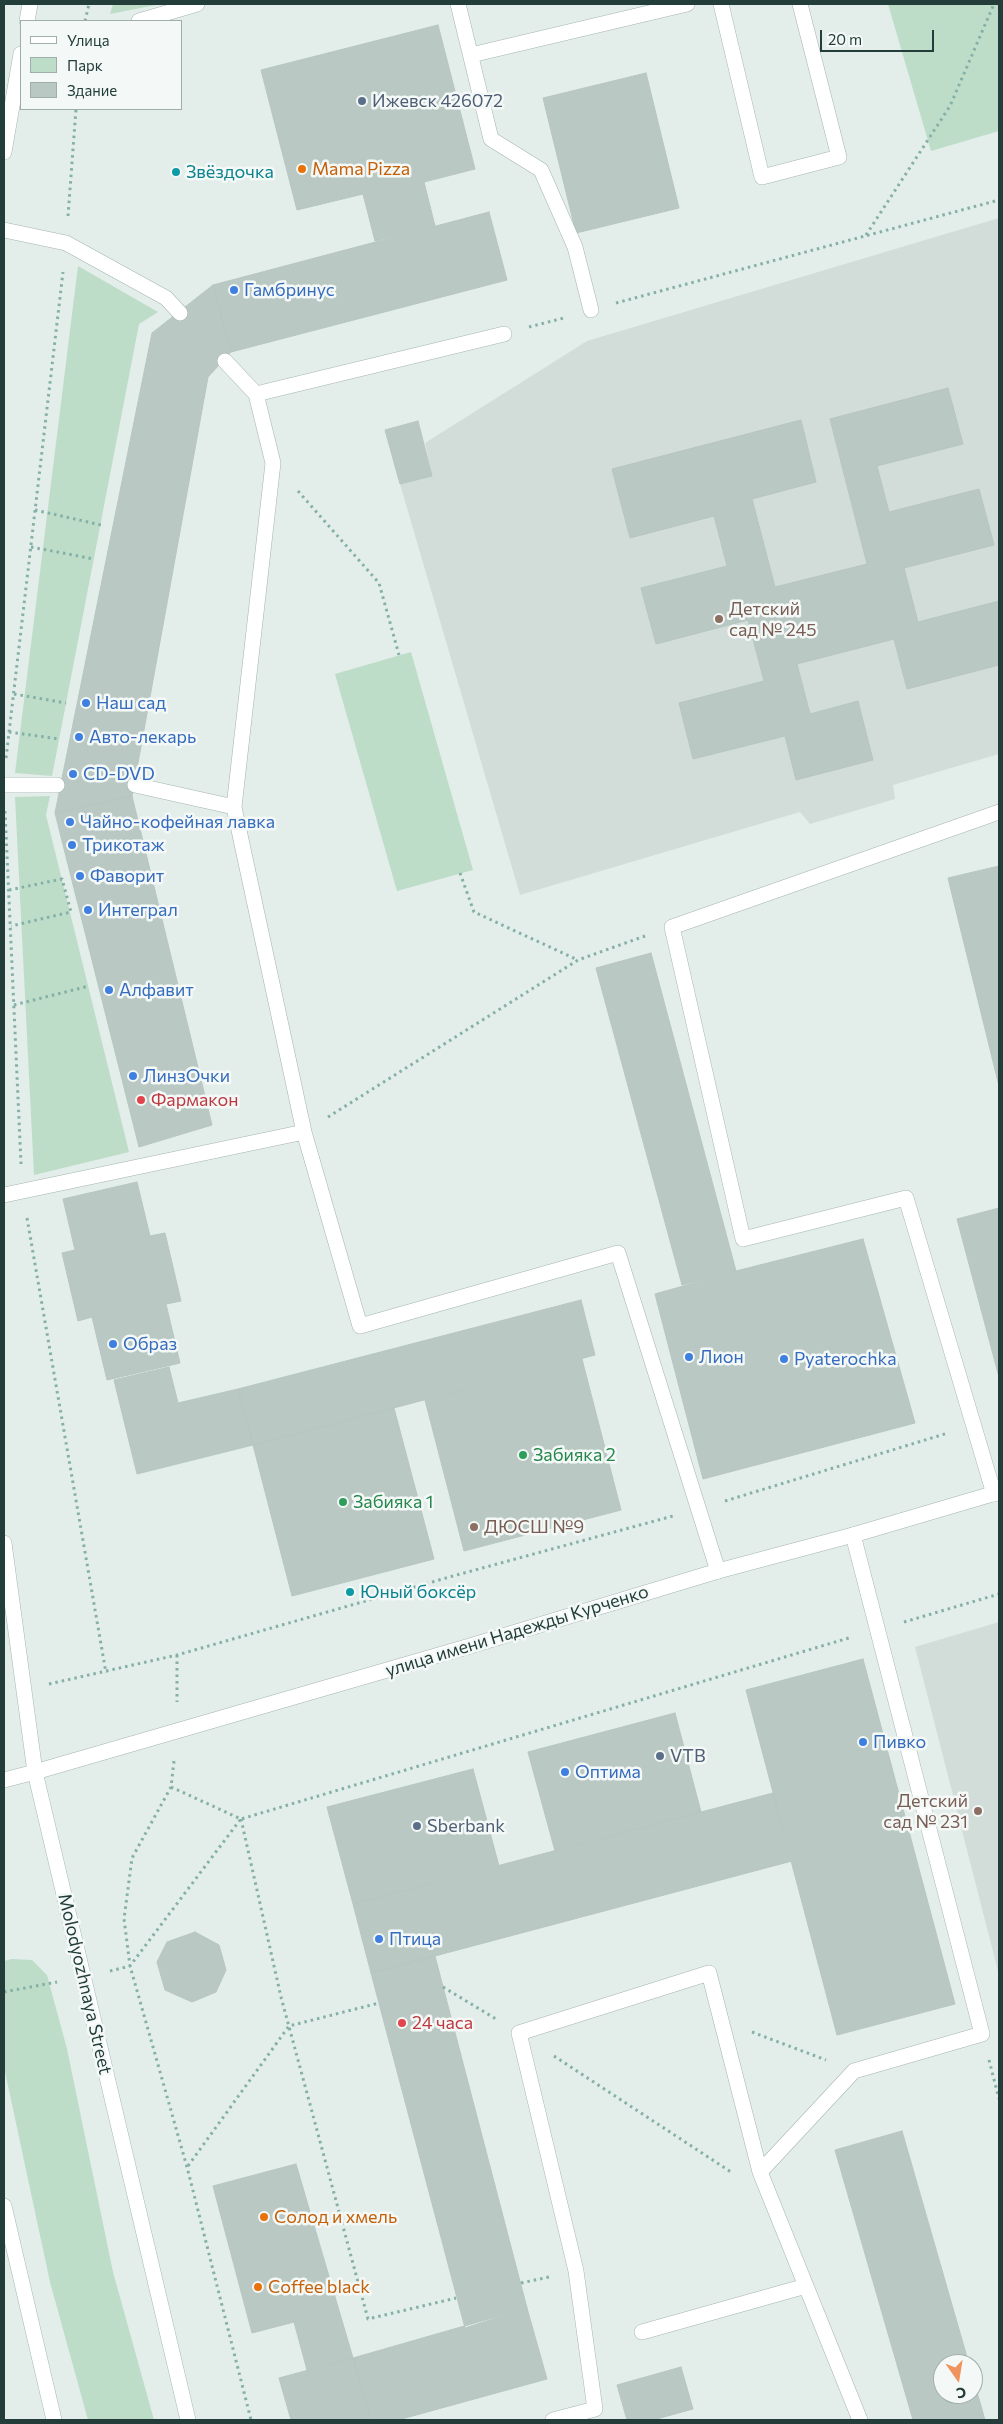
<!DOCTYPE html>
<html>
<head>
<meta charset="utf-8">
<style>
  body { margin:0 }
  #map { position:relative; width:1003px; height:2424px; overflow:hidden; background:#e3edea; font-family:Commissioner,sans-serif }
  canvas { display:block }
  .frame { position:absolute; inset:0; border:5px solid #233e3a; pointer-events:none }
  .legend { position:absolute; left:20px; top:20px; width:162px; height:90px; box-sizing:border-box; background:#f4f9f7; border:1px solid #a0aeab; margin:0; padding:6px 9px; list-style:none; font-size:15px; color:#233e3a }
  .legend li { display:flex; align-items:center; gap:10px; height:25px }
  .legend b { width:25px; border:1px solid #a0aeab }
  .north { position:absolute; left:933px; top:2354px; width:50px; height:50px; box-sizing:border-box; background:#f4f9f7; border:1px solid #a0aeab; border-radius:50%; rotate:167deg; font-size:14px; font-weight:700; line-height:20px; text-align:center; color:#233e3a }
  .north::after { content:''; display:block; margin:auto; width:18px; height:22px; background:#ef935f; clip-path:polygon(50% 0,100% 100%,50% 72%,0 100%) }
  .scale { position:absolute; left:820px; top:30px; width:114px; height:22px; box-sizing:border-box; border:2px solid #233e3a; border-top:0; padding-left:6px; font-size:15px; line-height:18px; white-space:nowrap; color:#233e3a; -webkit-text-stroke:4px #f4f9f7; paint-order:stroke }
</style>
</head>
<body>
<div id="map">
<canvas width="1003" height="2424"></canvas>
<div class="frame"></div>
<ul class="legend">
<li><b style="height:6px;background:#fff"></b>Улица</li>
<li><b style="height:14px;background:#bdddc9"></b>Парк</li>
<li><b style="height:14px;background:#b9c8c3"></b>Здание</li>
</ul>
<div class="north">С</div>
<div class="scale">20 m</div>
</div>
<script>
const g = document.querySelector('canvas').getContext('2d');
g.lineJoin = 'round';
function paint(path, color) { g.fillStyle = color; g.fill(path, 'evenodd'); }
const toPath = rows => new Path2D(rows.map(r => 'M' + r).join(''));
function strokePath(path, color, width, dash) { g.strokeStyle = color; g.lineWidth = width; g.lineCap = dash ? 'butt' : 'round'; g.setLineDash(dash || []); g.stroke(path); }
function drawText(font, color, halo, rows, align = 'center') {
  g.font = font + ' Commissioner,sans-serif'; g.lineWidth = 5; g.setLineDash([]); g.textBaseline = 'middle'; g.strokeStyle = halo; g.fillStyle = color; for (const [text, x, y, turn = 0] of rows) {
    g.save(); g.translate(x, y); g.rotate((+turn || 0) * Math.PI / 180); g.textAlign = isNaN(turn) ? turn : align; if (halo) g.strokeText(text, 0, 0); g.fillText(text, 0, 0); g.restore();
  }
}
paint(toPath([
  [999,218,999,754,893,785,895,799,810,824,800,812,520,895,400,484,432,476,425,443,587,341],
  [999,1622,999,1975,915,1647]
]), '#d2ddd9');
paint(toPath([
  [113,4,161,4,110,14],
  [888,4,999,4,999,131,931,151],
  [78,266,158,312,139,324,52,776,15,773],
  [411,652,473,870,397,891,335,674],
  [50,796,46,815,129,1152,34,1175,15,797],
  [12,1959,32,1960,47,1975,67,2049,113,2272,154,2420,88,2420,50,2282,4,2067,4,1961]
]), '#bdddc9');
const building = toPath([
  [438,25,475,169,424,182,435,226,375,241,363,194,297,210,261,70,438,25],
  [646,73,679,208,576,233,543,98,646,73],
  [489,212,507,280,231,352,213,285,489,212],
  [213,285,231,352,208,377,132,796,55,813,152,333,213,285],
  [948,388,963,444,877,466,889,512,979,489,994,545,904,568,918,622,999,601,999,665,907,689,894,639,797,664,810,714,858,701,873,760,796,780,785,736,693,759,679,703,764,681,748,620,656,644,641,588,727,566,714,516,630,538,612,469,801,420,816,482,752,499,775,587,867,564,830,419,948,388],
  [418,421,432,476,400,484,385,430,418,421],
  [132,796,212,1125,139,1147,55,813,132,796],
  [999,866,999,1086,948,878,999,866],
  [651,953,736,1271,682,1285,596,968,651,953],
  [137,1182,150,1236,165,1233,181,1301,166,1304,180,1363,107,1380,92,1317,78,1321,62,1253,75,1250,63,1199,137,1182],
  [999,1208,999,1377,957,1219,999,1208],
  [863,1239,915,1423,703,1479,655,1294,736,1271,863,1239],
  [581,1300,595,1355,253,1445,238,1389,581,1300],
  [582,1359,621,1510,464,1551,425,1400,582,1359],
  [169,1367,178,1403,238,1389,253,1445,137,1474,114,1380,169,1367],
  [394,1408,434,1559,292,1596,253,1445,394,1408],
  [863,1659,955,2004,837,2035,746,1690,863,1659],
  [675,1713,701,1812,555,1851,528,1752,675,1713],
  [473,1769,499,1866,353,1904,327,1807,473,1769],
  [773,1793,792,1861,371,1973,353,1904,773,1793],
  [195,1932,219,1945,226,1970,216,1992,192,2002,165,1990,157,1962,167,1942,195,1932],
  [435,1956,527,2308,465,2328,371,1973,435,1956],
  [902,2131,969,2364,943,2364,943,2394,973,2394,973,2378,985,2420,913,2420,835,2150,902,2131],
  [296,2164,353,2358,307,2370,294,2322,252,2333,213,2186,296,2164],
  [527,2308,547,2379,398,2420,371,2420,353,2358,527,2308],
  [353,2358,371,2420,291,2420,279,2378,353,2358],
  [681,2367,693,2409,653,2420,627,2420,617,2385,681,2367]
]);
paint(building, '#b9c8c3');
strokePath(building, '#b6c6c2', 1);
const service = toPath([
  [458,4,491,139,541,170,575,247,591,310],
  [721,4,762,177,839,157,800,4],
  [139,21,197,4],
  [471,55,687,4],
  [4,230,66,243,166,298,180,313],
  [225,361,256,394],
  [4,785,57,785],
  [135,785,234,807],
  [304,1132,360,1326,618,1253,718,1571],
  [4,1195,304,1132,234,807,273,463,256,394,504,334],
  [994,1494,906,1198,743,1239,672,927,999,812],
  [760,2172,854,2071,982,2034,853,1535],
  [642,2332,806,2286],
  [553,2420,595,2409,576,2271,519,2033,709,1973,760,2172,860,2420]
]);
const minor = toPath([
  [35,1772,470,1646,718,1571,853,1535,999,1492]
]);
const secondary = toPath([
  [27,21,30,4],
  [4,152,21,54],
  [4,1543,35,1772,188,2420],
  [4,1780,35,1772],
  [4,2206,54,2420]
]);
strokePath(service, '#a6b5b2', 16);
strokePath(minor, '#a6b5b2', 16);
strokePath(secondary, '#a2b8b3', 16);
strokePath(toPath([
  [85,21,89,4],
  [68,216,76,109],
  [866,235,950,106,994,4],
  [616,303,999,200],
  [529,327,564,318],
  [298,491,379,583,399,655],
  [35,510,101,525],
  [31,547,94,559],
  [14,694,66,703],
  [9,732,59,739],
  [6,758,63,272],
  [5,811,21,1164],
  [460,873,474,912,578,960],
  [9,890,62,879,71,912,11,926],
  [14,1005,89,986],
  [328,1117,578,960,645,936],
  [27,1218,106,1673],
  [725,1501,948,1433],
  [904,1622,999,1594],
  [177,1655,177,1702],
  [49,1684,177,1655,453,1576,673,1516],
  [174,1761,171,1787,132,1858,124,1919,130,1966,187,2167,251,2420],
  [171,1787,241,1819,852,1637],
  [241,1819,281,1997,368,2319,456,2298],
  [110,1971,130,1966,240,1820],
  [443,1987,496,2019],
  [4,1992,57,1982],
  [752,2032,826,2060],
  [554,2056,731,2172],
  [989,2060,999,2099],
  [188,2166,289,2026,379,2003],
  [521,2283,549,2277]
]), '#84b0a7', 3, [2.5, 4]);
strokePath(service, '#fff', 15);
strokePath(minor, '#fff', 15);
strokePath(secondary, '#fff', 15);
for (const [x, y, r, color] of [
  [362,101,5,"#5c6f8a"],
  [302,169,5,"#e8710a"],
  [176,172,5,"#0f9aa8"],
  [234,290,5,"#3f7fe0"],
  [719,619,5,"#8d6e63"],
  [86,703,5,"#3f7fe0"],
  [79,737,5,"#3f7fe0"],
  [73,774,5,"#3f7fe0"],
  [70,822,5,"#3f7fe0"],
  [72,845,5,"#3f7fe0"],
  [80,876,5,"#3f7fe0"],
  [88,910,5,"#3f7fe0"],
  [109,990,5,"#3f7fe0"],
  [133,1076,5,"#3f7fe0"],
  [141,1100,5,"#e0444e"],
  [113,1344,5,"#3f7fe0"],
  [689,1357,5,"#3f7fe0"],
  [784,1359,5,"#3f7fe0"],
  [523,1455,5,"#2e9e5b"],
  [343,1502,5,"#2e9e5b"],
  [474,1527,5,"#8d6e63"],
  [350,1592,5,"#0f9aa8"],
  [863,1742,5,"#3f7fe0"],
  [660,1756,5,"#5c6f8a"],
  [565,1772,5,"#3f7fe0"],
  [978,1811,5,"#8d6e63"],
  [417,1826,5,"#5c6f8a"],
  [379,1939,5,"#3f7fe0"],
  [402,2023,5,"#e0444e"],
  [264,2217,5,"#e8710a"],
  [258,2287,5,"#e8710a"]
]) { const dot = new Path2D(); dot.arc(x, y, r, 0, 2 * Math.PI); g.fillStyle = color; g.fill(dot); strokePath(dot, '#f4f9f7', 2); }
drawText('18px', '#4e5e75', '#f4f9f7', [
  ["Ижевск 426072",372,101],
  ["VTB",670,1756],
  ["Sberbank",427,1826]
], 'left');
drawText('18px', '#c56008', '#f4f9f7', [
  ["Mama Pizza",312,169],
  ["Солод и хмель",274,2217],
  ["Coffee black",268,2287]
], 'left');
drawText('18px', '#0d838f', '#f4f9f7', [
  ["Звёздочка",186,172],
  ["Юный боксёр",360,1592]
], 'left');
drawText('18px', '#366cbe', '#f4f9f7', [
  ["Гамбринус",244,290],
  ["Наш сад",96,703],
  ["Авто-лекарь",89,737],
  ["CD-DVD",83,774],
  ["Чайно-кофейная лавка",80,822],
  ["Трикотаж",82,845],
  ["Фаворит",90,876],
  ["Интеграл",98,910],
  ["Алфавит",119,990],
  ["ЛинзОчки",143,1076],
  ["Образ",123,1344],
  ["Лион",699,1357],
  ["Pyaterochka",794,1359],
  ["Пивко",873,1742],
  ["Оптима",575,1772],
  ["Птица",389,1939]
], 'left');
drawText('18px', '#785e54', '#f4f9f7', [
  ["Детский",729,609],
  ["сад № 245",729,630],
  ["ДЮСШ №9",484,1527],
  ["Детский",968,1801,"right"],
  ["сад № 231",968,1822,"right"]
], 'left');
drawText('18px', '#be3a42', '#f4f9f7', [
  ["Фармакон",151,1100],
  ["24 часа",412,2023]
], 'left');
drawText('18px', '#27864d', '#f4f9f7', [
  ["Забияка 2",533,1455],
  ["Забияка 1",353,1502]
], 'left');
drawText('18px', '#233e3a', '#f4f9f7', [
  ["улица имени Надежды Курченко",517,1631,-17],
  ["Molodyozhnaya Street",85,1984,77]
]);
</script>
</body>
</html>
